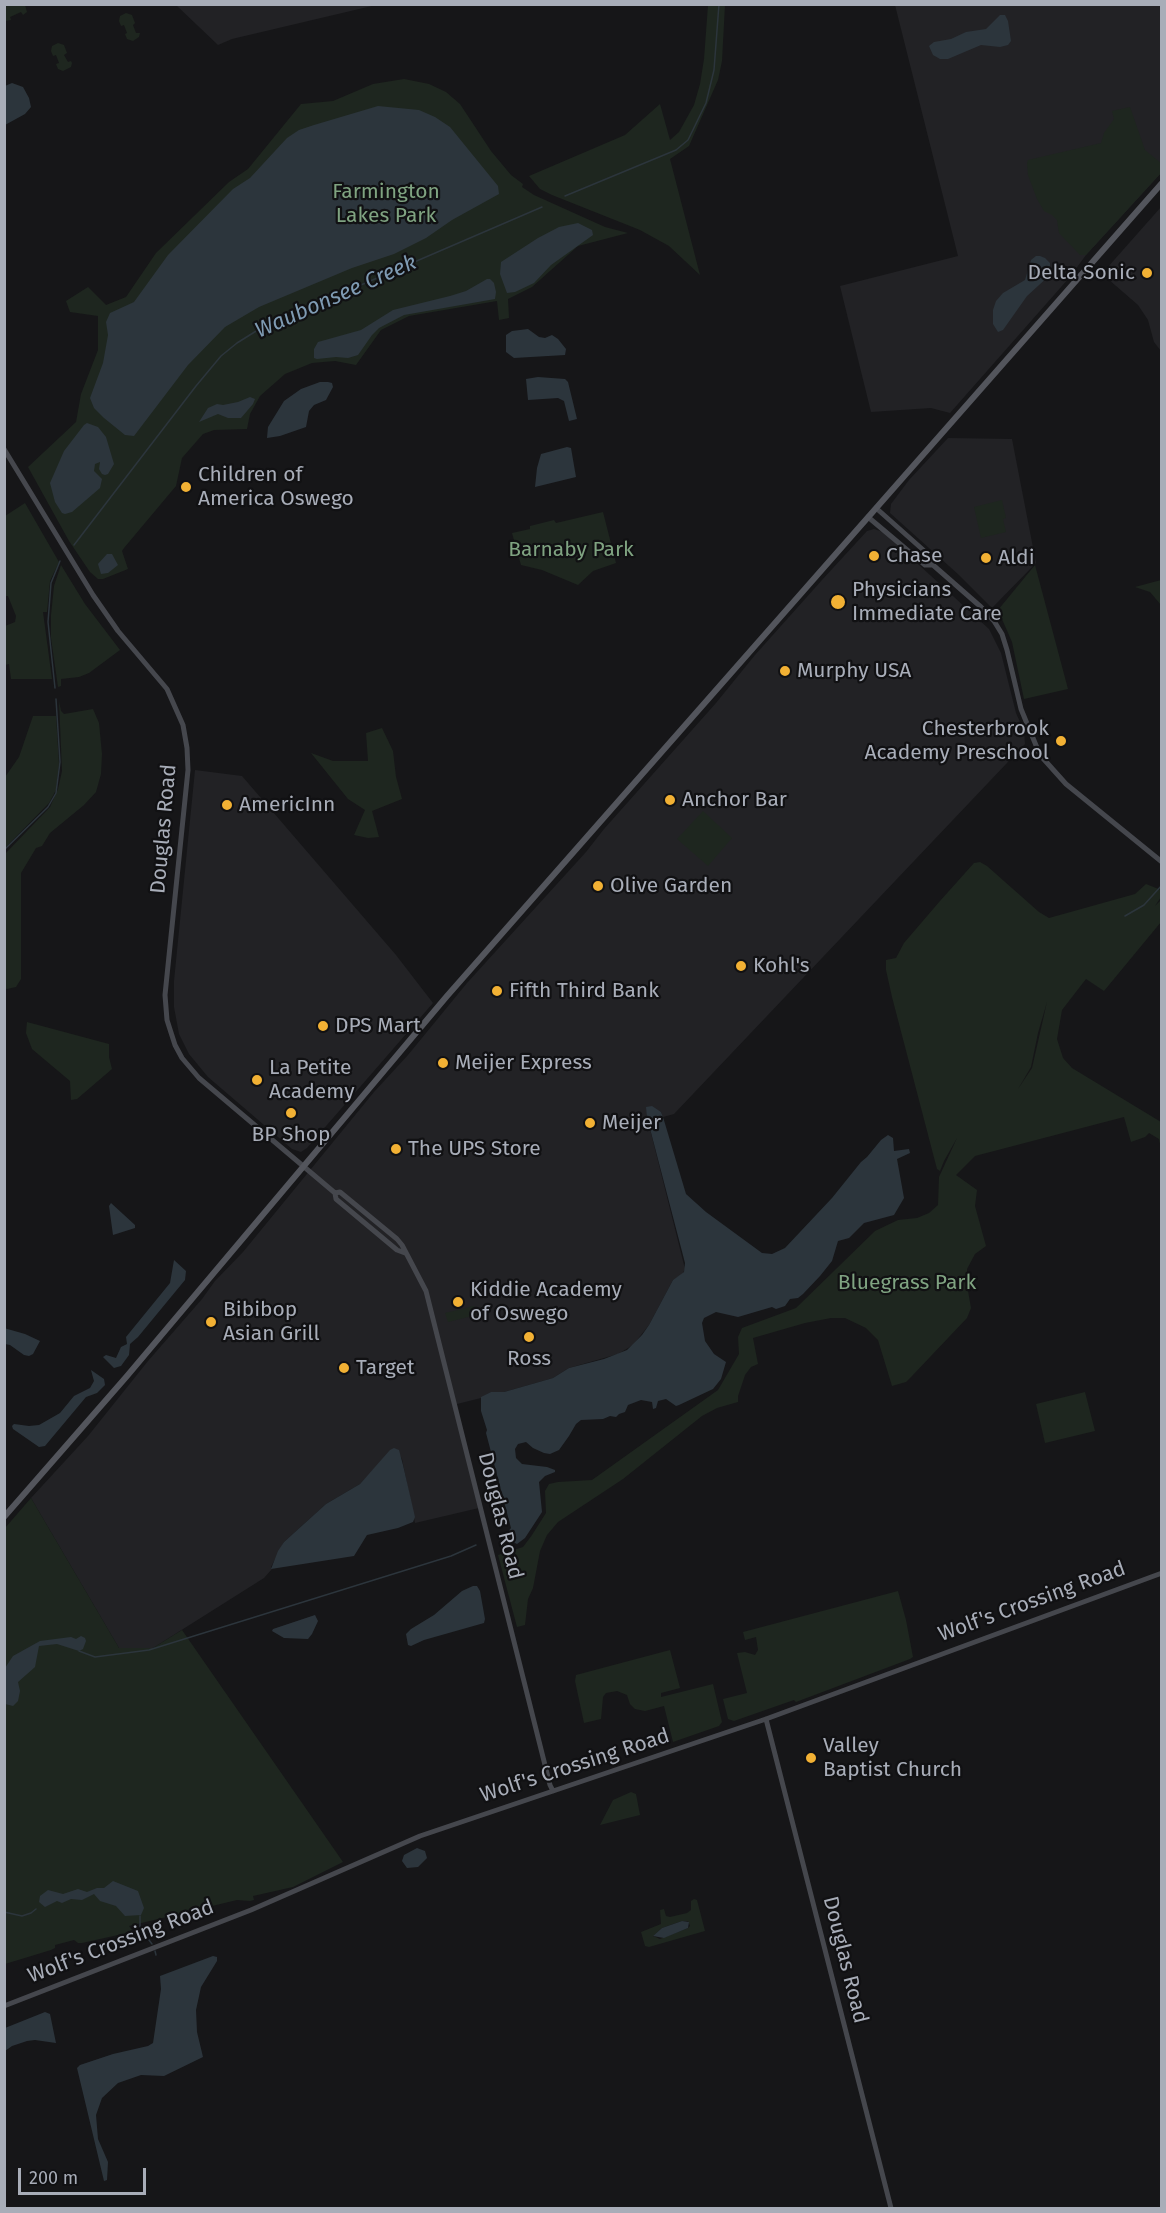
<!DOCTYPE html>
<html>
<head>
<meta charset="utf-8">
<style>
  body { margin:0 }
  #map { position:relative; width:1166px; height:2213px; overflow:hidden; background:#161618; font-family:"Fira Sans",sans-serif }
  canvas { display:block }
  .frame { position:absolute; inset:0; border:6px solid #a8adb8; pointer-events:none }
  .scale { position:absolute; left:18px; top:2168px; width:128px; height:27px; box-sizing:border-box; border:3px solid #a8adb8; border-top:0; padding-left:8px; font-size:18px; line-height:21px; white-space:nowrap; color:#a8adb8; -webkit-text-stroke:4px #111113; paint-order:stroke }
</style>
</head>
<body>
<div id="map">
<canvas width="1166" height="2213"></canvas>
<div class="frame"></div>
<div class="scale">200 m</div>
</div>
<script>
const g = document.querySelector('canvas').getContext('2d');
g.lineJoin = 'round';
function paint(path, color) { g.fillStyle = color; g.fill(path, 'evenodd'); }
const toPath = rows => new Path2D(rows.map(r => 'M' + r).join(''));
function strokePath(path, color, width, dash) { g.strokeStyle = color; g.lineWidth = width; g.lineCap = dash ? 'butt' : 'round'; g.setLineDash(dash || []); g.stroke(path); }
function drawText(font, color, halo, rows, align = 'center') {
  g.font = font + ' "Fira Sans",sans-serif'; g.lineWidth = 4.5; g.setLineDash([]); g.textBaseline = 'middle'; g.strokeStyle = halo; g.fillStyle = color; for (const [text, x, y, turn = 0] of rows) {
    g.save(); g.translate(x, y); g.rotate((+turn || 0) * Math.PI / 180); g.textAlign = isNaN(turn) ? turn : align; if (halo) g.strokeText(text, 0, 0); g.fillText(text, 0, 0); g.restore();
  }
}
paint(toPath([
  [176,5,376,5,232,39,218,45],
  [895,5,1161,5,1161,173,1086,255,1069,278,950,413,931,408,871,412,840,286,958,256],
  [1161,207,1161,351,1154,342,1148,320,1138,305,1108,279,1106,272,1107,268],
  [948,438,1012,439,1036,563,992,608,959,575,890,513,891,504,909,480],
  [874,529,883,532,989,629,1001,653,1016,713,1024,731,1025,744,674,1114,663,1117,661,1112,647,1107,647,1117,685,1269,682,1275,673,1280,649,1325,633,1345,618,1354,569,1368,553,1378,504,1392,491,1392,481,1398,453,1405,479,1508,415,1523,402,1459,399,1454,390,1452,360,1484,326,1504,284,1542,271,1567,272,1569,264,1578,153,1648,119,1648,31,1498,88,1436,148,1361,202,1299,215,1281,243,1252,374,1092,408,1055,467,983,586,852,604,829,716,703,755,655,822,580,867,531],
  [195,770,242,776,396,955,433,1003,307,1148,301,1152,292,1149,208,1077,189,1054,179,1034,174,1007,174,981]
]), '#222225');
paint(toPath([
  [5,4,25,5,27,12,23,15,21,12,10,17,11,20,5,21],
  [708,5,725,5,722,61,718,80,689,146,670,159,700,275,669,246,640,230,552,195,540,189,529,176,625,135,660,104,670,140,679,132,694,105,700,84,704,59],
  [126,13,132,15,135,23,133,25,136,33,140,33,139,37,133,41,127,39,125,34,127,33,124,25,121,26,119,21,120,16],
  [58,43,64,45,67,53,64,55,68,62,71,61,72,63,71,67,63,71,58,69,56,64,59,63,56,55,53,56,51,51,52,46],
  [404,79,429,84,446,92,460,104,491,151,511,175,523,184,522,187,534,195,605,227,628,233,578,246,532,287,508,299,509,318,499,320,497,301,409,316,381,330,356,365,335,361,312,363,285,374,260,396,250,414,247,429,214,430,203,434,182,458,176,486,124,548,122,551,128,569,103,579,98,579,90,572,69,541,28,467,76,422,81,394,98,350,98,316,70,312,66,301,88,287,106,305,126,297,156,253,229,182,248,169,301,104,333,101,373,84],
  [1130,107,1145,150,1161,163,1161,173,1086,255,1080,255,1059,233,1057,220,1052,215,1044,211,1037,199,1028,175,1027,163,1028,160,1101,143,1104,133,1114,119,1112,111],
  [1002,500,1006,518,1003,519,1006,532,981,538,974,507],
  [25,503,59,562,50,581,47,612,43,612,52,679,11,679,9,664,5,665,5,626,15,622,16,616,8,596,5,596,5,516],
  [603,512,616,563,593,571,578,585,542,570,521,565,512,533,530,529,530,526,554,520,556,523],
  [61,565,85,604,120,650,89,673,79,677,61,679,61,686,58,687,51,638,51,615,54,586],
  [1035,565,1068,689,1024,699,1012,642,998,610],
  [1161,580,1161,605,1150,592,1135,587],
  [59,701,61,711,64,714,93,709,99,723,102,754,101,774,96,792,84,805,50,833,42,846,36,848,21,873,21,979,16,987,7,989,4,988,5,854,50,807,58,789,62,771],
  [33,716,56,716,59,764,56,790,49,803,5,848,5,777,19,757],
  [382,728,393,751,396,777,402,799,372,811,379,837,368,838,354,835,365,810,348,799,311,753,333,761,368,761,366,733],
  [703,811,732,838,708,866,677,839],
  [980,862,987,866,1039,912,1049,918,1135,894,1146,884,1161,890,1161,897,1155,906,1161,900,1161,922,1104,991,1086,979,1062,1010,1057,1039,1063,1058,1072,1068,1161,1122,1161,1149,1159,1139,1149,1133,1145,1137,1131,1142,1124,1117,975,1156,956,1175,977,1190,975,1206,986,1246,975,1254,967,1269,967,1285,971,1308,967,1318,912,1376,906,1382,892,1386,878,1340,866,1328,845,1318,831,1318,805,1323,753,1338,758,1364,751,1367,745,1375,738,1396,738,1402,717,1408,702,1416,623,1479,558,1522,547,1535,540,1551,533,1588,528,1599,525,1625,517,1627,498,1555,523,1547,532,1535,546,1513,545,1491,549,1484,558,1482,592,1480,718,1390,739,1354,738,1337,742,1328,796,1308,875,1231,898,1220,917,1218,929,1213,938,1205,939,1177,957,1138,944,1161,940,1171,937,1169,892,997,886,970,886,960,896,958,904,943,940,901,974,863],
  [1047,1002,1032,1068,1018,1089,1031,1067,1038,1033],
  [27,1022,109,1044,109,1057,112,1069,77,1099,71,1100,70,1081,32,1049,26,1033],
  [474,1306,476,1315,448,1322,445,1313],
  [1085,1392,1095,1431,1045,1443,1036,1404],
  [31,1498,119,1648,153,1648,182,1630,343,1862,293,1887,253,1896,254,1900,250,1901,237,1900,129,1926,132,1930,127,1933,82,1943,78,1943,74,1940,55,1945,55,1948,51,1950,5,1964,5,1528],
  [898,1591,906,1620,913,1657,910,1659,796,1702,794,1700,734,1721,728,1719,723,1699,747,1693,737,1653,745,1652,755,1655,758,1650,756,1637,745,1640,743,1632],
  [670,1650,680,1688,661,1693,661,1697,713,1684,722,1722,719,1726,673,1742,664,1706,645,1711,635,1709,630,1704,627,1695,617,1691,606,1693,603,1697,601,1719,584,1723,575,1681,576,1675],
  [631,1792,636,1794,640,1815,600,1825,613,1800],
  [694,1899,697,1900,705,1931,649,1947,645,1946,641,1932,661,1924,660,1910,664,1909,666,1916,670,1917,687,1913,691,1910,691,1901],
  [682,1921,688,1921,690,1926,688,1928,660,1939,653,1936,662,1928]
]), '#1e261f');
paint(toPath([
  [1000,15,1005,15,1008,21,1011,41,1008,45,1000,47,981,45,948,59,940,59,933,55,929,46,934,42,951,39,966,32,986,29],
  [12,83,23,87,29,98,31,107,25,114,5,125,5,86],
  [378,106,419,110,435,117,450,127,498,186,499,194,452,220,426,238,394,254,352,268,259,307,225,327,188,365,134,436,125,435,104,418,94,408,90,398,103,363,108,335,106,322,110,313,134,302,168,255,233,189,250,178,287,138,299,130,314,125],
  [578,223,592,230,593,235,551,265,534,283,515,292,507,293,500,274,501,262,538,238,559,227],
  [1040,256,1045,258,1050,263,1050,275,1027,296,1003,330,998,332,993,324,993,310,996,301,1003,293,1025,280,1031,260,1036,256],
  [487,279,490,279,494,283,496,292,495,299,404,315,379,328,372,335,358,355,348,358,336,357,317,359,314,358,314,349,318,342,361,330,393,310,450,296,466,291],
  [528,329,539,337,545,338,552,335,558,339,566,349,565,355,514,358,506,352,506,335,512,331],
  [538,377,565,379,568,382,577,419,569,421,564,401,558,398,528,400,526,379],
  [320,382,328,382,332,383,333,387,326,400,314,405,309,411,306,427,280,436,267,438,268,427,284,401,301,389],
  [250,397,255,399,253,404,241,418,228,418,218,414,199,422,208,408,217,404,223,405,238,402],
  [87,423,98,427,106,437,114,464,108,474,105,475,102,474,99,469,100,462,95,464,94,471,102,479,100,488,72,512,65,514,62,513,55,502,50,483,64,451,84,425],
  [567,447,571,448,576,477,535,487,537,468,541,454],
  [107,554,112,554,118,565,108,573,101,574,98,564],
  [652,1106,661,1112,663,1117,686,1194,706,1212,762,1253,772,1254,785,1248,832,1198,861,1162,867,1157,881,1140,888,1135,893,1138,894,1151,909,1149,910,1153,897,1159,904,1198,894,1215,864,1223,849,1238,838,1241,832,1261,820,1276,803,1294,798,1298,790,1299,785,1306,776,1309,772,1307,738,1317,716,1312,704,1318,702,1323,705,1341,714,1354,726,1362,721,1379,713,1389,679,1405,676,1406,666,1399,658,1401,656,1408,653,1409,652,1402,641,1400,628,1405,625,1412,619,1414,616,1417,610,1416,603,1419,581,1420,576,1424,569,1436,559,1450,550,1454,544,1453,533,1448,526,1442,518,1444,515,1449,516,1458,522,1464,547,1467,555,1470,555,1472,545,1476,539,1482,542,1512,525,1538,517,1544,509,1540,507,1533,511,1528,486,1433,487,1430,481,1411,481,1397,491,1392,504,1392,553,1378,569,1368,604,1359,627,1350,642,1335,649,1325,673,1280,684,1272,685,1263,647,1117,646,1107],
  [111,1203,135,1225,135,1228,113,1235,109,1206],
  [174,1260,186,1271,185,1280,138,1337,130,1344,129,1355,121,1366,114,1368,103,1357,106,1355,116,1358,121,1347,127,1344,126,1337,170,1283],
  [4,1328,25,1334,40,1341,33,1354,29,1356,24,1355,10,1345,5,1344],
  [91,1370,104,1379,105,1385,97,1393,86,1397,45,1446,39,1447,13,1429,12,1426,14,1424,29,1426,39,1425,60,1413,74,1396,90,1388,94,1381],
  [394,1448,399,1450,403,1465,415,1517,413,1522,398,1528,367,1535,354,1556,271,1569,278,1551,284,1542,326,1504,360,1484,390,1450],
  [473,1586,477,1586,480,1591,485,1619,484,1623,424,1640,411,1646,408,1645,406,1634,411,1629,434,1615,462,1591],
  [315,1615,318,1621,312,1634,308,1639,284,1638,272,1631,273,1629],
  [81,1636,85,1638,86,1641,83,1649,79,1651,57,1644,39,1646,35,1667,18,1682,20,1691,18,1701,13,1706,5,1704,5,1668,13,1656,40,1641,71,1637,76,1639],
  [417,1848,425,1851,427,1858,418,1867,407,1868,402,1861,404,1855],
  [113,1881,138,1891,144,1908,141,1915,125,1916,116,1906,100,1901,94,1894,82,1900,71,1899,62,1903,57,1901,45,1907,39,1902,40,1896,48,1890,63,1894,78,1889,87,1892,97,1888,104,1888],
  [682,1921,689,1922,688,1928,664,1938,653,1936,662,1928],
  [213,1956,217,1957,217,1961,201,1987,196,2010,197,2032,203,2057,164,2076,141,2075,118,2083,102,2098,96,2115,98,2139,108,2162,107,2180,104,2181,77,2068,80,2065,113,2054,148,2046,153,2043,161,1989,160,1976],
  [45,2012,50,2014,56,2043,35,2040,27,2041,12,2046,5,2051,5,2028]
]), '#2c353c');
strokePath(toPath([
  [565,196,676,150,688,140,706,103,714,70,719,4],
  [74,545,196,386,221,356,237,343,261,328,542,207],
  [55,688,48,622,51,583,60,561],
  [4,850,48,807,56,793,60,762,56,699],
  [1125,916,1144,905,1162,885],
  [79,1651,95,1657,149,1650,451,1556,476,1545],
  [4,1912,22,1916,31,1913,36,1909],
  [140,1916,140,1928,152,1944],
  [155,1951,156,1955]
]), '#2c353c', 1.5);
strokePath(toPath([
  [4,449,93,595,118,631,167,689,183,725,187,748,188,770,165,995,167,1020,175,1045,182,1058,199,1078,335,1193,336,1199,397,1250,405,1253],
  [876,508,930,556,933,565,981,607,994,621,1002,634,1007,650,1021,709,1040,755,1066,784,1162,862],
  [868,517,925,565,933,565],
  [335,1193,340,1192,397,1239,402,1245,426,1291,550,1785,553,1791],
  [766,1719,891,2208],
  [4,2006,251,1910,420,1836,766,1719,1162,1573]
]), '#45474d', 5);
strokePath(toPath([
  [4,1517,127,1376,447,996,1162,183]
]), '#53555c', 6);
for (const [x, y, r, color] of [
  [1147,273,6,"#f2b134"],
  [186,487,6,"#f2b134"],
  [874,556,6,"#f2b134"],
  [986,558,6,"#f2b134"],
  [838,602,8,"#f2b134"],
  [785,671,6,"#f2b134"],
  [1061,741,6,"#f2b134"],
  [670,800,6,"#f2b134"],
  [227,805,6,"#f2b134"],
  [598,886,6,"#f2b134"],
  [741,966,6,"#f2b134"],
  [497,991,6,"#f2b134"],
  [323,1026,6,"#f2b134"],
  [443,1063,6,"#f2b134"],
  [257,1080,6,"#f2b134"],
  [291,1113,6,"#f2b134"],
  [590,1123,6,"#f2b134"],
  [396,1149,6,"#f2b134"],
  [458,1302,6,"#f2b134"],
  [211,1322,6,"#f2b134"],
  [529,1337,6,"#f2b134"],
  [344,1368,6,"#f2b134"],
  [811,1758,6,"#f2b134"]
]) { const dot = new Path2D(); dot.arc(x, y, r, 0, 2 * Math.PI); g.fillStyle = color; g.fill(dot); strokePath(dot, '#111113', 2); }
drawText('21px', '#7fa381', '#111113', [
  ["Farmington",386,192],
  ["Lakes Park",386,216],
  ["Barnaby Park",571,550],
  ["Bluegrass Park",907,1283]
]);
drawText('21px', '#a8adb8', '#111113', [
  ["Delta Sonic",1135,273,"right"],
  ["Children of",198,475],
  ["America Oswego",198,499],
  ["Chase",886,556],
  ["Aldi",998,558],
  ["Physicians",852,590],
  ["Immediate Care",852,614],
  ["Murphy USA",797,671],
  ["Chesterbrook",1049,729,"right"],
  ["Academy Preschool",1049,753,"right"],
  ["Anchor Bar",682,800],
  ["AmericInn",239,805],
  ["Olive Garden",610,886],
  ["Kohl's",753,966],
  ["Fifth Third Bank",509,991],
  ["DPS Mart",335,1026],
  ["Meijer Express",455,1063],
  ["La Petite",269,1068],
  ["Academy",269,1092],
  ["Meijer",602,1123],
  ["BP Shop",291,1135,"center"],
  ["The UPS Store",408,1149],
  ["Kiddie Academy",470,1290],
  ["of Oswego",470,1314],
  ["Bibibop",223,1310],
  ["Asian Grill",223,1334],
  ["Ross",529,1359,"center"],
  ["Target",356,1368],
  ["Valley",823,1746],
  ["Baptist Church",823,1770]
], 'left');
drawText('21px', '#a8adb8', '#111113', [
  ["Douglas Road",164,829,-85],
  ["Douglas Road",500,1516,76],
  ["Wolf's Crossing Road",1032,1602,-20],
  ["Wolf's Crossing Road",575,1766,-18],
  ["Wolf's Crossing Road",121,1942,-21],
  ["Douglas Road",845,1960,76]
]);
drawText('italic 22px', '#7f9bb3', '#111113', [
  ["Waubonsee Creek",336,297,-24]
]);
</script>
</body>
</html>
